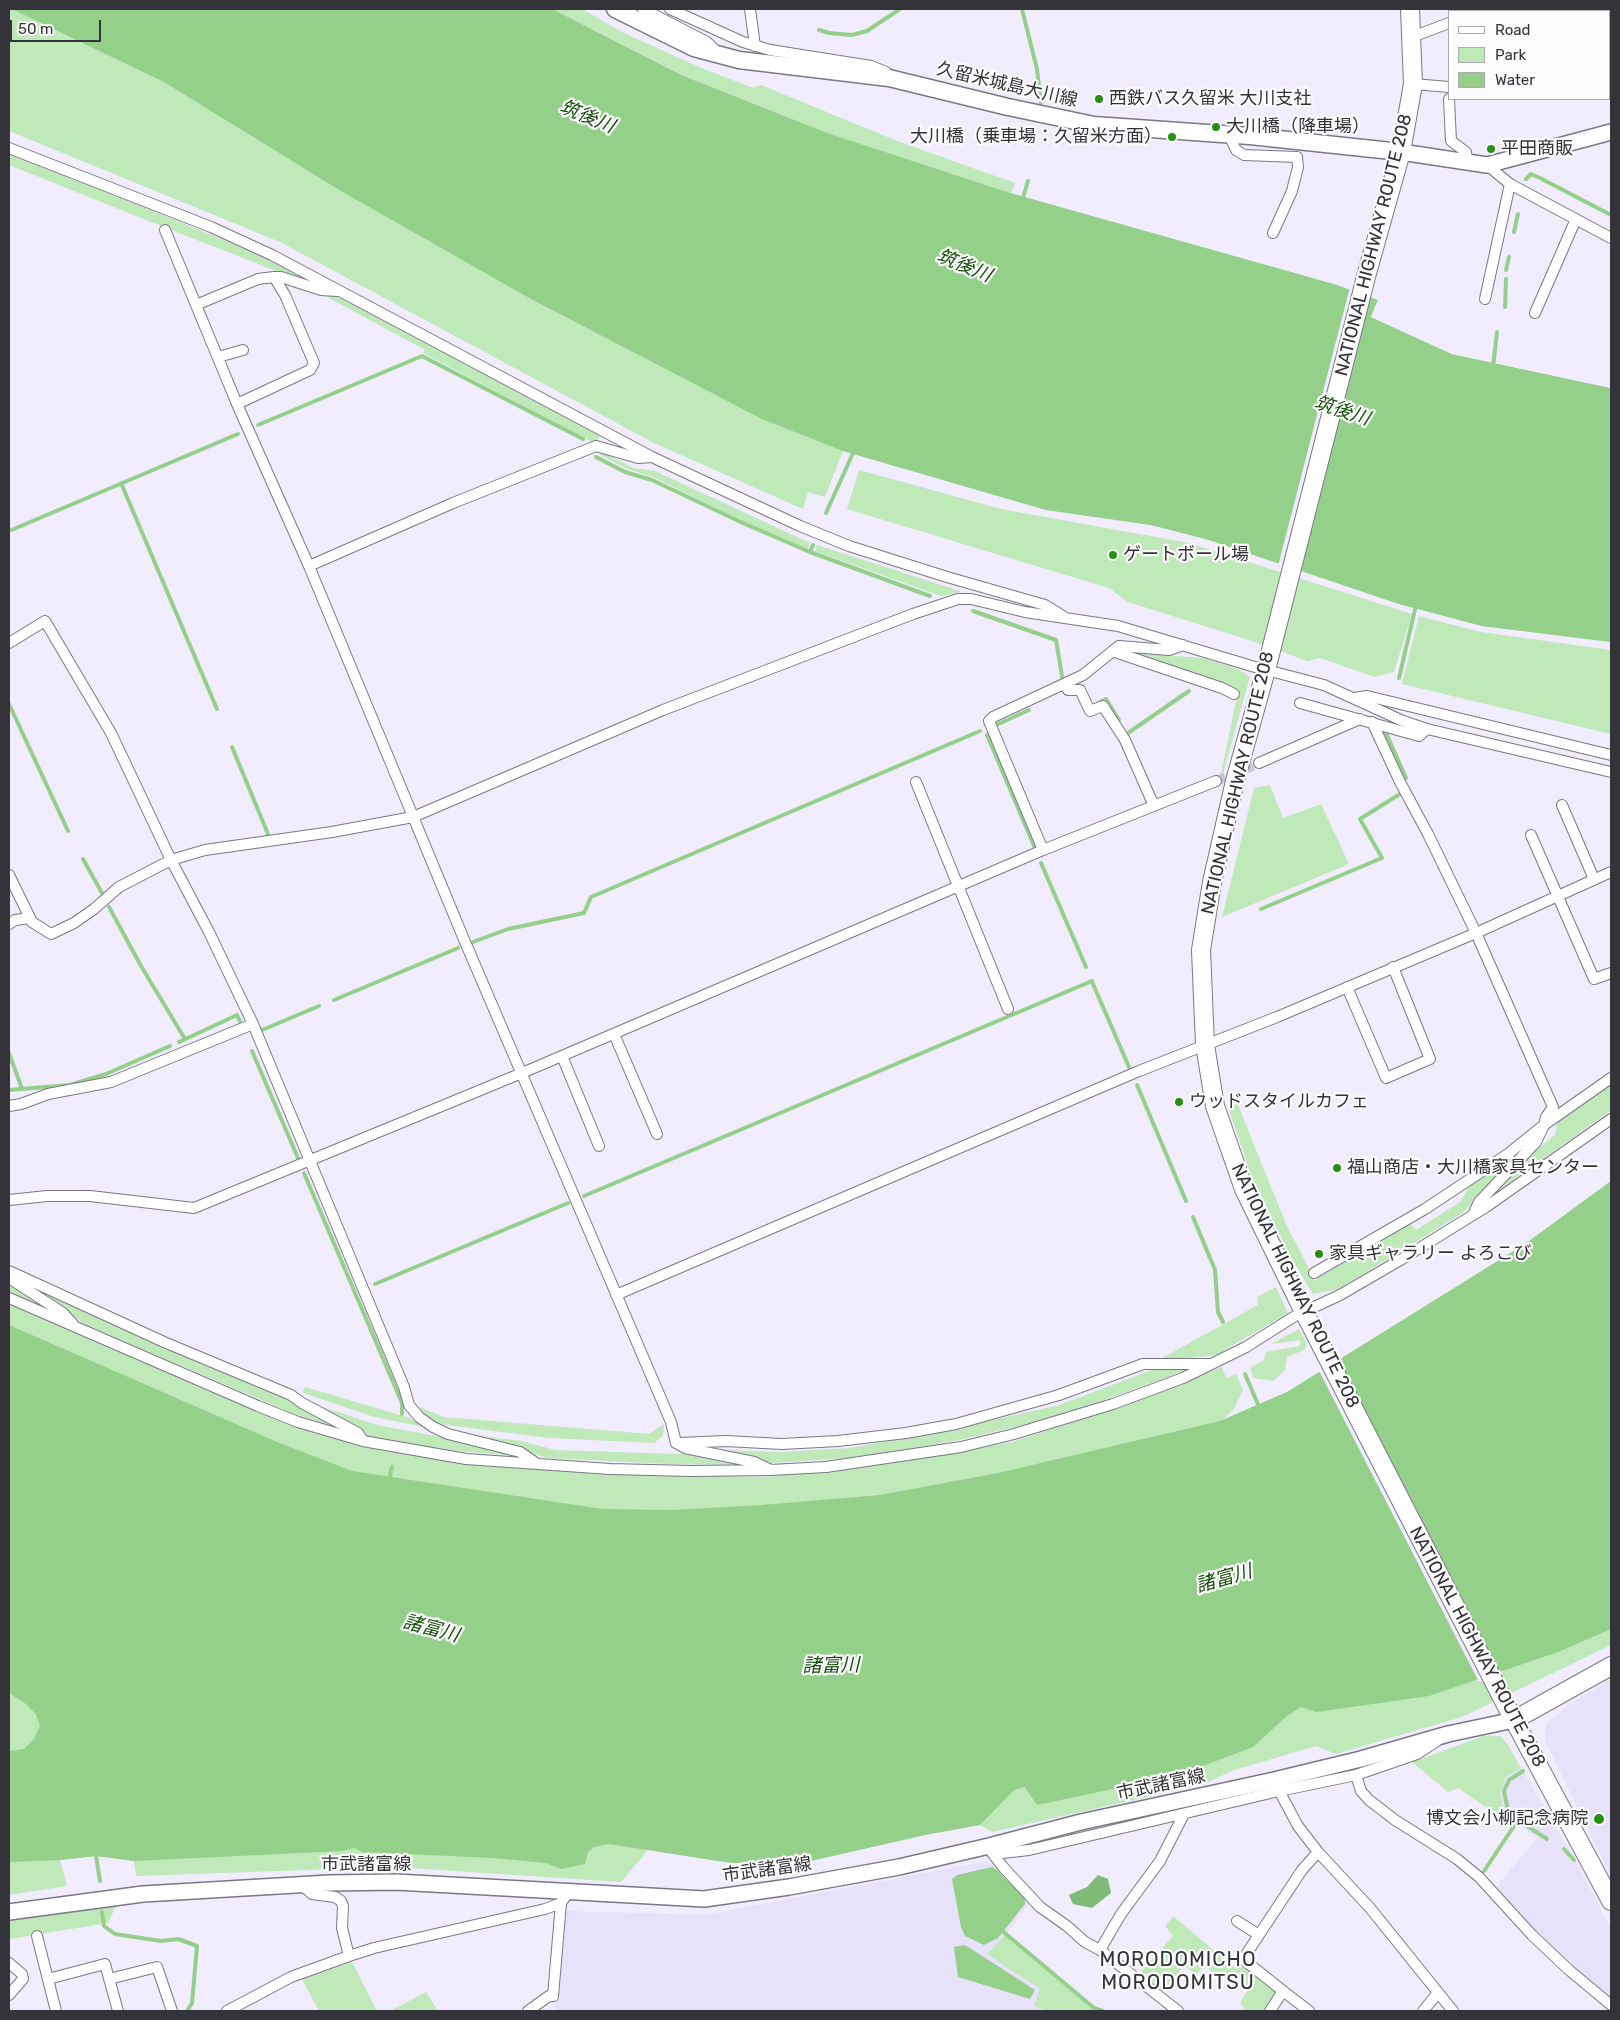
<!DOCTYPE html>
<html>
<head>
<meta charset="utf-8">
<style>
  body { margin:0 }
  #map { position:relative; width:1620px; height:2020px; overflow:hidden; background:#f1ecfe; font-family:Rubik,sans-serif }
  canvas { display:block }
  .frame { position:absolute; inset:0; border:10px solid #35333a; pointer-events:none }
  .legend { position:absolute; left:1448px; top:10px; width:162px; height:90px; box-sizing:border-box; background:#fcfcfc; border:1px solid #acacae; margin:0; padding:6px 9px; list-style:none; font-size:15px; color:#35333a }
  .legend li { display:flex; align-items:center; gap:10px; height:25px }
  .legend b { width:25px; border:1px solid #acacae }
  .scale { position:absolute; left:10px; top:20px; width:91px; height:22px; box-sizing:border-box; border:2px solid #35333a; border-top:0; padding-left:6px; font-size:15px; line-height:18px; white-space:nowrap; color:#35333a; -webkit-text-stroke:4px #fcfcfc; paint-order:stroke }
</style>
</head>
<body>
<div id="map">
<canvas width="1620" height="2020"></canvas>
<div class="frame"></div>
<ul class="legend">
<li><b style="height:6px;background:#fff"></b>Road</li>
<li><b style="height:14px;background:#bfe9b8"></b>Park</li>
<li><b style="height:14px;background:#94d08a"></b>Water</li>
</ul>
<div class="scale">50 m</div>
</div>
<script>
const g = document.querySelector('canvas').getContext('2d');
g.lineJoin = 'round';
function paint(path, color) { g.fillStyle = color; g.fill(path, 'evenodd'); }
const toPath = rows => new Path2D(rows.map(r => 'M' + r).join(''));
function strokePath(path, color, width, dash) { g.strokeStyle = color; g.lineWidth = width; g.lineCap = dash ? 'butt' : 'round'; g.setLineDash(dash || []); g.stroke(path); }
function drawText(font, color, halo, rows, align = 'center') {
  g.font = font + ' Rubik,"Noto Sans JP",sans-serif'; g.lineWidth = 4.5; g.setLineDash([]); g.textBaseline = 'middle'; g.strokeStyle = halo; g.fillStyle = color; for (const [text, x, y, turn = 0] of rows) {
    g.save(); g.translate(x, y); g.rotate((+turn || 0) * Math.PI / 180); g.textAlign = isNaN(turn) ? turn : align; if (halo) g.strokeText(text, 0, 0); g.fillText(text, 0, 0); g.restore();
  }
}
paint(toPath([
  [1611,1679,1611,1877,1545,1740,1546,1724,1568,1705],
  [1521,1768,1576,1861,1611,1929,1611,1999,1572,1967,1511,1905,1496,1887,1537,1838,1512,1820,1504,1810,1500,1793,1506,1777],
  [988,1861,1029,1904,1006,1934,1094,2009,1099,2011,554,2011,566,1911,705,1915]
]), '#e8e1fa');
paint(toPath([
  [9,9,42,9,1611,642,1482,626,1399,604,1209,540,1151,525,1046,510,843,451,825,497,808,492,803,509,654,443,280,242,9,131],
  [523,9,582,9,622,32,699,67,753,88,761,85,897,141,1015,183,1011,193,1337,285,900,176],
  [9,152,263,256,318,285,284,274,156,224,9,165],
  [318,292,343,299,601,436,594,443,423,353,425,350],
  [599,454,605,454,634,468,655,471,810,543,808,549,747,523,653,477,627,469],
  [859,470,1001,509,1189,543,1412,614,1394,672,1374,677,1320,658,1307,661,1249,640,1128,602,1109,588,847,509],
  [817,545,960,591,960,592,941,596,815,551],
  [1419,616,1481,632,1611,650,1611,734,1402,684],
  [1135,653,1203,658,1238,669,1250,677,1223,774,1221,773,1238,692],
  [1270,785,1283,818,1321,804,1349,864,1222,917,1254,788],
  [1611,1084,1611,1110,1489,1197,1524,1160,1555,1135,1557,1123],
  [1236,1100,1286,1224,1315,1280,1411,1224,1416,1230,1460,1202,1470,1186,1524,1147,1463,1213,1338,1289,1313,1294,1289,1254,1251,1174,1229,1110],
  [1611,1181,1611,1192,1225,1434,732,1532,371,1488,9,1344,9,1303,284,1423,364,1447,468,1464,617,1474,766,1477,888,1463,1012,1442,1123,1406,1222,1367,1226,1378,1236,1374,1243,1390,1234,1409,1223,1420,1287,1392,1525,1244],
  [9,1281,61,1317,9,1293],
  [24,1283,293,1402,352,1433,292,1413,86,1325],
  [1276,1287,1288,1313,1216,1355,1157,1361,1258,1305,1257,1297],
  [1299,1329,1307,1344,1304,1350,1287,1357,1285,1370,1273,1381,1254,1378,1250,1368,1264,1360,1266,1352,1300,1346,1300,1340,1271,1344],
  [1152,1370,1187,1370,1060,1416,959,1440,864,1457,771,1463,720,1450,781,1452,850,1448,958,1428,1059,1405],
  [305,1387,410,1418,424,1427,374,1417,303,1393],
  [308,1402,377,1425,457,1440,515,1456,437,1449,368,1436],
  [420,1407,444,1417,649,1434,664,1424,663,1436,654,1443,549,1438,439,1424,422,1414],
  [471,1435,522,1441,555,1450,708,1455,756,1465,667,1464,547,1458],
  [1611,1621,1611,1645,1462,1717,1336,1754,1316,1746,1231,1771,1205,1784,992,1832,980,1825,925,1835,806,1862,731,1863,648,1850,621,1882,394,1867,136,1876,134,1861,96,1856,60,1860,67,1886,9,1895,9,1832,1018,1780,1305,1694],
  [9,1683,66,1733,9,1759],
  [1484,1736,1500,1736,1508,1745,1521,1768,1506,1777,1500,1793,1504,1810,1496,1814,1458,1788,1448,1792,1412,1762],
  [116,1906,108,1923,9,1939,9,1920],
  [1173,1916,1235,1968,1241,1965,1277,1992,1265,2011,1244,2011,1245,2009,1240,2003,1249,1988,1231,1973,1220,1979,1205,1966,1196,1974,1184,1966,1161,1994,1138,1975,1173,1936,1165,1926],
  [1006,1934,1094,2009,1099,2011,1047,2011,1034,2006,1040,1989,987,1954],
  [352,1962,377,2011,319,2011,302,1979],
  [426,1992,438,2011,390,2011]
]), '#bfe9b8');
paint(toPath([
  [1098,1875,1108,1879,1111,1893,1092,1908,1073,1904,1069,1895,1087,1887]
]), '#7fba76');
paint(toPath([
  [12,9,552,9,681,75,827,133,1010,193,1337,285,1378,300,1371,317,1452,354,1611,388,1611,642,1482,626,1399,604,1209,540,1151,525,1046,510,843,451,762,419,531,299,341,191,164,82],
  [1611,1181,1611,1629,1558,1652,1429,1696,1316,1712,1301,1707,1287,1716,1253,1747,1179,1775,1037,1805,1025,1787,1014,1790,980,1825,925,1835,806,1862,731,1863,609,1844,594,1847,588,1852,585,1864,561,1869,546,1863,493,1858,362,1852,354,1848,342,1851,134,1861,96,1856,60,1860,9,1862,9,1751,24,1749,34,1739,40,1726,36,1714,26,1704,9,1693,9,1325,277,1442,352,1471,602,1509,672,1510,762,1505,880,1495,998,1473,1220,1421,1287,1392,1525,1244],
  [992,1867,998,1871,1025,1898,1025,1904,998,1938,984,1945,965,1936,961,1927,952,1879,957,1875],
  [965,1945,1035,1990,1030,1999,958,1977,954,1947]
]), '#94d08a');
paint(toPath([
  [1350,287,1369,294,1297,572,1278,566],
  [1378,300,1380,301,1374,316,1453,352,1611,386,1611,388,1452,354,1371,317],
  [1338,1357,1501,1674,1479,1682,1318,1369]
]), '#f1ecfe');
strokePath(toPath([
  [1022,9,1037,69,1041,103],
  [819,30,829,33,852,35,867,31,900,9],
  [1526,179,1531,174,1540,178,1611,215],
  [1022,201,1028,181],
  [1514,232,1518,214],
  [1506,270,1509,257],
  [1505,307,1506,279],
  [1493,367,1497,332],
  [258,425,422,356,583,439],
  [596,457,625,472,652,480,745,524,810,552,930,596],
  [121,483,217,709],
  [826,513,854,451],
  [9,531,238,434],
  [810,552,813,545],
  [973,611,1056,640,1063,682],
  [1399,678,1416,605],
  [1098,703,1106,699,1119,720],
  [9,704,68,831],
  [996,725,1029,710],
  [1128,733,1189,691],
  [1386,733,1406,778],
  [987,735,1035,848],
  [232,747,268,834],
  [83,859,102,893],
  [1041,863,1086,967],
  [109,907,141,966,185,1039],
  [1261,909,1382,858,1360,819,1400,794],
  [473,942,508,929,584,913,591,897,980,731],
  [1093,984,1129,1067],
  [334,1000,458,948],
  [262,1030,319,1006],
  [179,1042,237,1015,240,1022],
  [252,1051,298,1158],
  [9,1053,22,1089],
  [1137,1085,1186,1201],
  [9,1090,70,1085,106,1074,170,1046],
  [304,1173,402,1403,402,1414],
  [584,1196,1092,981],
  [1193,1217,1215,1270,1218,1312,1223,1322],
  [375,1284,568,1203],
  [1245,1374,1260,1409],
  [389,1480,392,1467],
  [1523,1771,1509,1780,1504,1791,1508,1811,1518,1820,1547,1839],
  [1564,1849,1574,1860],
  [96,1856,100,1881],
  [1484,1871,1518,1820],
  [102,1912,104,1926,115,1934,161,1941,178,1939,197,1946,192,2003,187,2011],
  [1000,1929,1094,2008,1103,2011]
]), '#94d08a', 4);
strokePath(toPath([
  [1216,781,1259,763]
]), '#cbc7d7', 10, [10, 5]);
const minor = toPath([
  [643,9,707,42,717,52],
  [670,9,743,42,770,50,871,66,886,72,887,75],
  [750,9,755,46],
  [1474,11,1479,9],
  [1412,37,1449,23],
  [1609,51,1611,50],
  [1413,84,1449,87],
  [1449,99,1451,141,1466,152,1467,161],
  [1229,135,1236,150,1244,155,1297,157,1298,167,1292,191,1273,233],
  [9,148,211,227,272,255,652,457,800,526,849,546,947,577,1045,605,1063,616],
  [1487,165,1510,184,1611,238],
  [165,230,237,404,309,566,463,937,671,1422,676,1443,685,1448,754,1462,769,1469],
  [1485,299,1510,184],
  [196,305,258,279,274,277,281,277,321,290,337,291],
  [1535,313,1576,219],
  [218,357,243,350],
  [237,404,310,370,314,363,285,295,274,277],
  [309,566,453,503,596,446,638,458,652,457],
  [9,643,45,621,111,733,171,860,209,932,253,1024,404,1387,409,1405,419,1417,433,1427,448,1434,520,1452,536,1463],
  [1112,651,1222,688,1234,694],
  [1065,684,1068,690,1080,690,1090,711,1103,706,1125,740,1154,806],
  [1354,698,1367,696,1611,755],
  [1300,703,1419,736,1427,729],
  [1259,763,1360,719],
  [916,782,1008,1009],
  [1562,805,1594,879],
  [1531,835,1594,979,1611,973],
  [1043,850,989,721,993,717,1083,675,1119,646,1169,650,1183,645],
  [9,875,32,922,51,934,74,923,94,909,119,887,171,860,205,850,332,832,413,817,663,710,913,614,958,599,971,599,1025,612,1118,626,1255,667,1324,685,1403,721,1427,729,1611,772],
  [9,924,15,920,30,918],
  [1347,987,1386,1078,1430,1059,1393,967],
  [614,1034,657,1134],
  [562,1056,599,1146],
  [9,1106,21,1104,48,1094,111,1082,253,1024],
  [9,1200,47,1196,90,1196,194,1208,522,1073,1043,850,1216,781],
  [1473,1215,1479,1202,1536,1142,1544,1125,1611,1078],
  [9,1271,164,1342,291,1395,302,1403,358,1433,363,1441],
  [1314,1273,1425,1209,1508,1154,1544,1125,1546,1117,1553,1107,1476,933,1428,834,1400,782,1372,722],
  [9,1278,63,1313,73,1324],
  [616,1295,1139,1071,1277,1017,1476,933,1611,872],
  [9,1298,258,1406,298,1422,363,1441,466,1459,610,1469,691,1471,770,1470,826,1467,961,1447,1014,1434,1113,1404,1183,1378,1246,1347,1295,1316,1340,1295,1402,1259,1486,1207,1611,1119],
  [679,1443,726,1441,782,1444,838,1441,906,1433,956,1424,1059,1395,1143,1364,1209,1364],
  [1356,1775,1361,1791,1369,1800,1395,1820,1457,1859,1479,1877,1532,1935,1569,1970,1611,2005],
  [1277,1787,1298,1826,1318,1852,1370,1908,1453,2011],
  [990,1850,1003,1867,1040,1907,1067,1926,1085,1942,1100,1950,1178,2011],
  [993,1854,1029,1850,1279,1791,1356,1775,1417,1754,1437,1741],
  [304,1884,306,1889,312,1894,335,1897,341,1901,343,1906,342,1928,349,1956],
  [1237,1921,1259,1935],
  [37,1936,56,2011],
  [1100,1950,1121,1914,1160,1861,1184,1814],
  [9,1963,22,1974,23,1979,9,1995],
  [48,1979,105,1964,118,2011],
  [109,1979,157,1967,172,2011],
  [1283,1991,1309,2011],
  [227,2011,291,1977,349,1956,374,1948,545,1909,561,1903,568,1893],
  [528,2011,549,1996,553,1996,561,1903],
  [1270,2011,1283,1991,1243,1959,1302,1870,1318,1852],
  [1423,2011,1437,1994]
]);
const secondary = toPath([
  [1401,152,1487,165,1611,132],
  [9,1912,143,1894,329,1883,396,1882,704,1899,789,1887,899,1867,989,1846,1081,1822,1274,1780,1361,1759,1448,1734,1514,1720]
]);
const primary = toPath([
  [615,9,694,48,739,60,889,78,1008,107,1094,125,1250,136,1401,152]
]);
const trunk = toPath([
  [1410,9,1413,84,1401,152,1367,273,1266,670,1235,781,1212,882,1201,950,1205,1045,1215,1106,1244,1189,1304,1312,1508,1709,1611,1901],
  [1514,1720,1611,1666]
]);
strokePath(minor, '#7c7787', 12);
strokePath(secondary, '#7c7787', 18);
strokePath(primary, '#7c7787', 19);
strokePath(trunk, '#7c7787', 20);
strokePath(minor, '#fff', 10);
strokePath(secondary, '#fff', 15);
strokePath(primary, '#fff', 16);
strokePath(trunk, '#fff', 18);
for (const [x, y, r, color] of [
  [1099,99,5,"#279013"],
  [1216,127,5,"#279013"],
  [1172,137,5,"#279013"],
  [1491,149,5,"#279013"],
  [1113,555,5,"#279013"],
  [1179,1102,5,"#279013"],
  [1337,1168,5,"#279013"],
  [1319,1254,5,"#279013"],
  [1599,1819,6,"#279013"]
]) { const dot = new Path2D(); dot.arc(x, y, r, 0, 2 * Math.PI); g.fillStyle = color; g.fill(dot); strokePath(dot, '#fcfcfc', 2); }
drawText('18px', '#35333a', '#fcfcfc', [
  ["久留米城島大川線",1007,85,13],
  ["NATIONAL HIGHWAY ROUTE 208",1374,245,-76],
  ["NATIONAL HIGHWAY ROUTE 208",1238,783,-77],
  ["NATIONAL HIGHWAY ROUTE 208",1295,1286,64],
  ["NATIONAL HIGHWAY ROUTE 208",1477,1647,62],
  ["市武諸富線",1161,1785,-12],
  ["市武諸富線",366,1865],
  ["市武諸富線",767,1870,-8]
]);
drawText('18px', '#35333a', '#fcfcfc', [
  ["西鉄バス久留米 大川支社",1109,99],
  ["大川橋（降車場）",1226,127],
  ["大川橋（乗車場：久留米方面）",1162,137,"right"],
  ["平田商販",1501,149],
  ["ゲートボール場",1123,555],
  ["ウッドスタイルカフェ",1189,1102],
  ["福山商店・大川橋家具センター",1347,1168],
  ["家具ギャラリー よろこび",1329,1254],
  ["博文会小柳記念病院",1588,1819,"right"]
], 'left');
drawText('italic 19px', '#15500b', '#fcfcfc', [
  ["筑後川",587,117,22],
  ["筑後川",964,266,22],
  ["筑後川",1342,411,18],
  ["諸富川",1224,1579,-16],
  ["諸富川",431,1629,15],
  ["諸富川",831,1666,-1]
]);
g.letterSpacing = '1px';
drawText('20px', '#35333a', '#fcfcfc', [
  ["MORODOMICHO",1178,1960],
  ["MORODOMITSU",1178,1983]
]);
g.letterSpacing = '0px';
</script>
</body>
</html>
